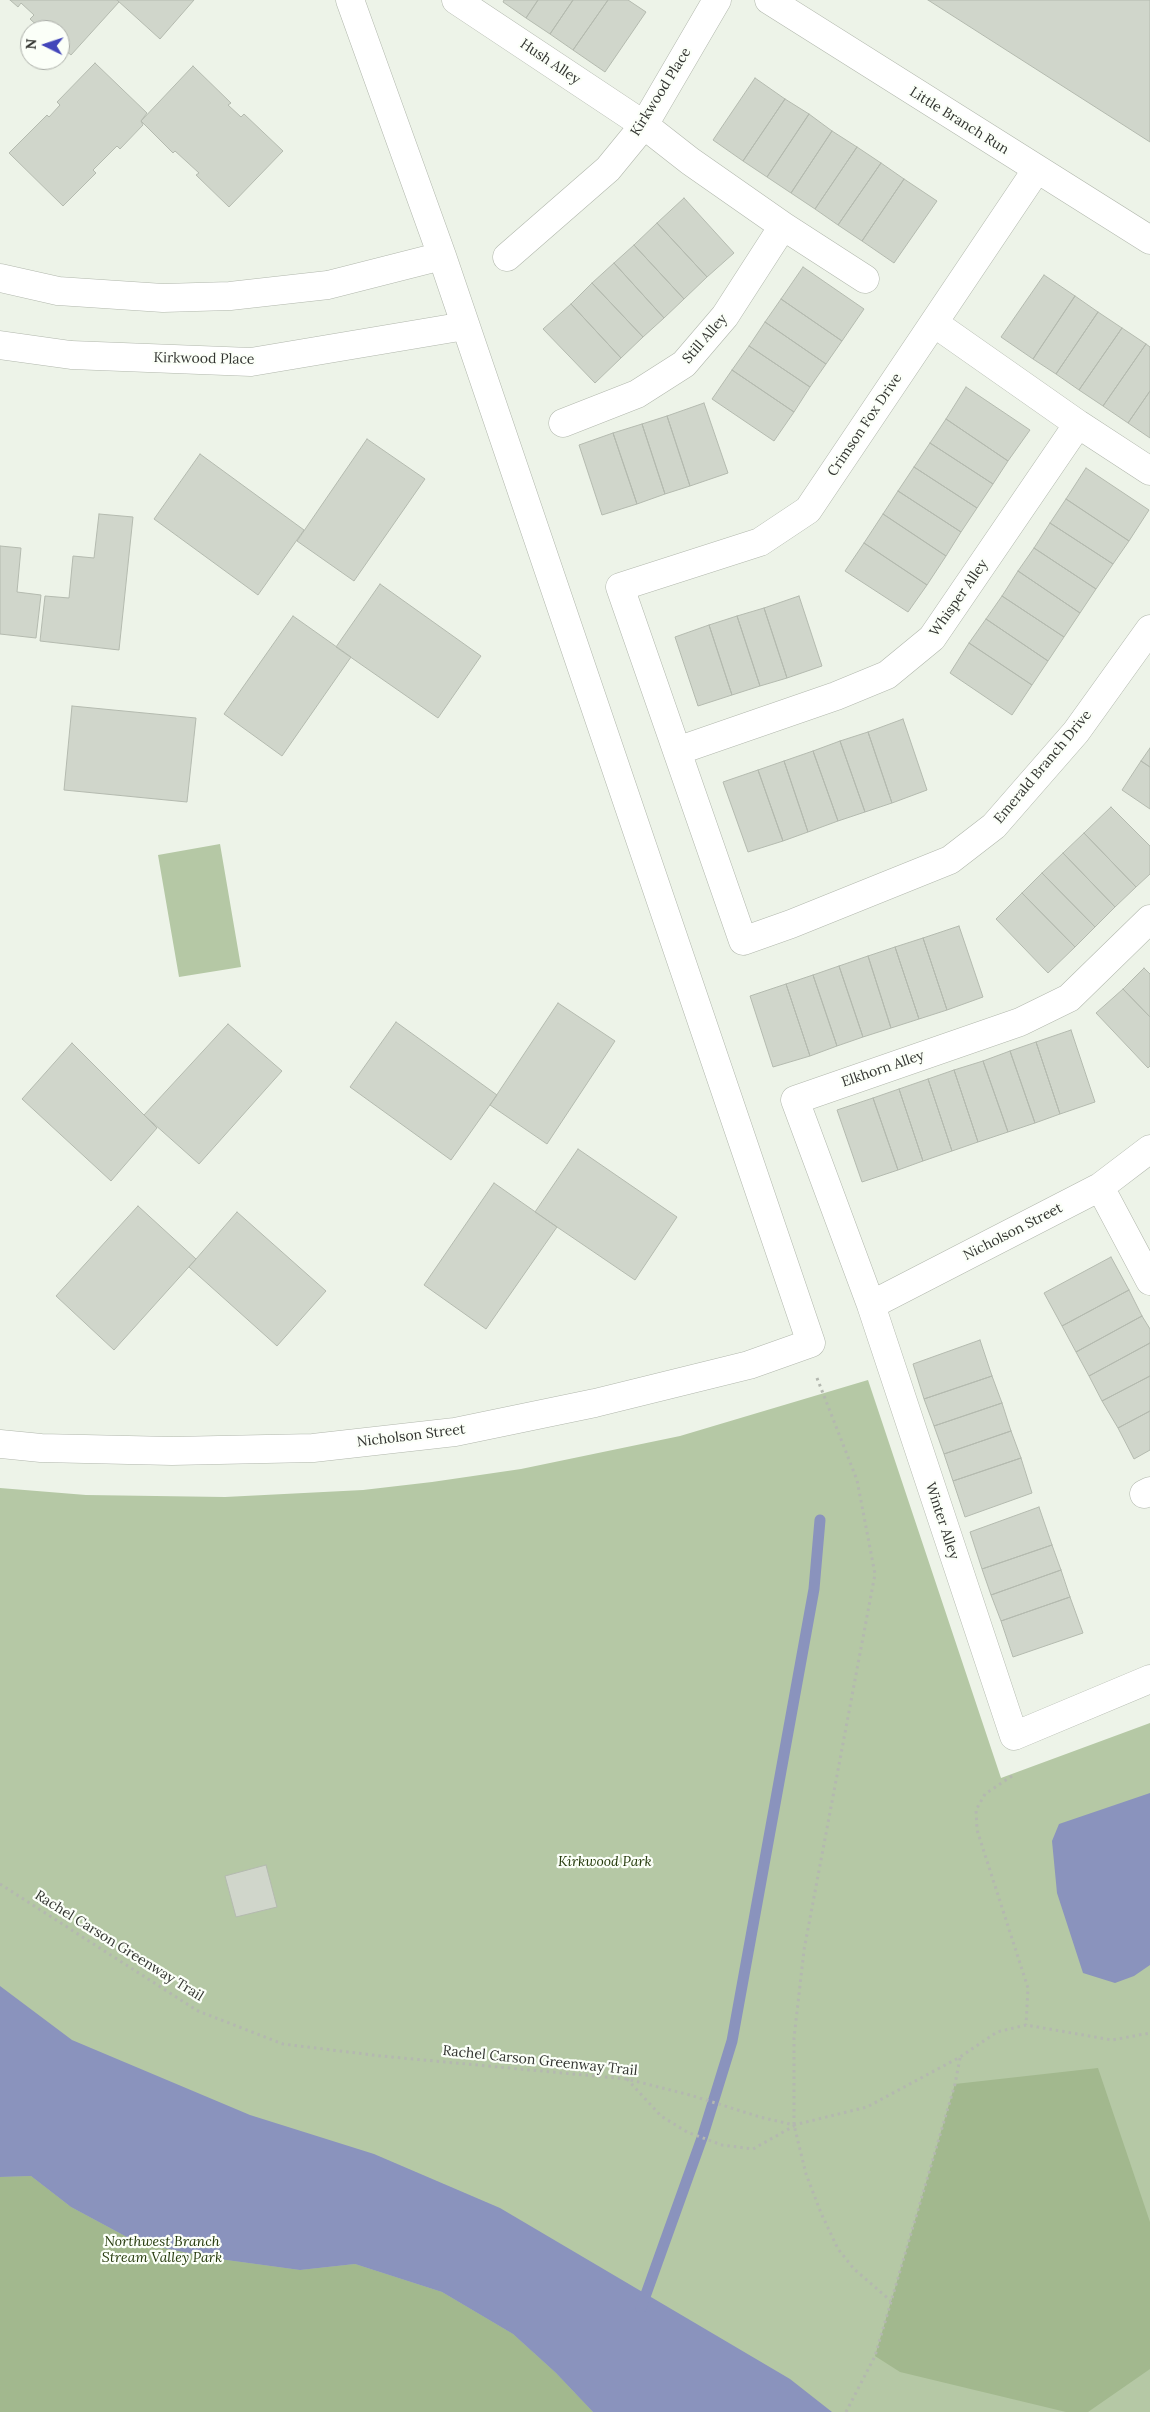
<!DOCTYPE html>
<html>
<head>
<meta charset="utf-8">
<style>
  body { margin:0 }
  #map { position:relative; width:1150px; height:2412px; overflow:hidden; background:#edf3e8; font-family:Lora,serif }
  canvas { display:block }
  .north { position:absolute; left:20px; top:20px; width:50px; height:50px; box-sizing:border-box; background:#fbfff8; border:1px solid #abaea8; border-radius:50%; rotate:274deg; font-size:14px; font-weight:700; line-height:20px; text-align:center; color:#323430 }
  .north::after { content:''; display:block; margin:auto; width:18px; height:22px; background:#4245ba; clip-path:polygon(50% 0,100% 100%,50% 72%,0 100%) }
</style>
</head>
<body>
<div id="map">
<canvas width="1150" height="2412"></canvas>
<div class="north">N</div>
</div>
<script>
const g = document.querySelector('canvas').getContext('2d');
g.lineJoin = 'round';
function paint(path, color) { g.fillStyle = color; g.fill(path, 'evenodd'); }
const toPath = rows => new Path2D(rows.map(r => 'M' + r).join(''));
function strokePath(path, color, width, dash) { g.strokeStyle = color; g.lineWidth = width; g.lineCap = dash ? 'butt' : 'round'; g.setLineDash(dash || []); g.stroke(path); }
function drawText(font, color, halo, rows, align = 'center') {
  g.font = font + ' Lora,serif'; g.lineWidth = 4.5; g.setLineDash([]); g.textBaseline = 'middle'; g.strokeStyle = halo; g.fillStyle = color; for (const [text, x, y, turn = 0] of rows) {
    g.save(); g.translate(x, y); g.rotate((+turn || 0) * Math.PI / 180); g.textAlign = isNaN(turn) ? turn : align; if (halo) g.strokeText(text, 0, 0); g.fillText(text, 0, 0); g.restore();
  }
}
paint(toPath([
  [220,844,241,967,179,977,158,855],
  [868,1380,1001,1778,1150,1723,1150,2412,0,2412,0,1488,86,1495,225,1497,363,1490,432,1482,521,1469,680,1436]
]), '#b5c8a5');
paint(toPath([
  [1098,2068,1150,2222,1150,2369,1088,2412,1066,2412,900,2372,875,2356,955,2084],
  [31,2176,71,2207,138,2243,219,2259,300,2270,355,2264,442,2292,513,2334,556,2373,593,2412,0,2412,0,2177]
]), '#a2b88e');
paint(toPath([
  [1150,1793,1150,1965,1134,1976,1115,1983,1083,1973,1057,1893,1052,1841,1059,1824],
  [0,1986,72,2040,250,2115,374,2154,500,2208,790,2379,832,2412,593,2412,556,2373,513,2334,442,2292,355,2264,300,2270,219,2259,138,2243,71,2207,31,2176,0,2177]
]), '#8a93bd');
strokePath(toPath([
  [641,2308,702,2138,732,2041,814,1589,820,1520]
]), '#8a93bd', 11);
const building = toPath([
  [10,0,117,0,119,2,71,55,60,46,60,30,42,30,30,19,34,15,21,3,18,7,10,0],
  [117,0,194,0,160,39,117,0],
  [504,0,538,0,526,18,503,2,504,0],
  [538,0,573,0,550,34,526,18,538,0],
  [573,0,608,0,573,50,550,34,573,0],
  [608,0,628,0,646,12,605,72,573,50,608,0],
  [928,0,1150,0,1150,142,928,0],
  [95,63,147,113,141,121,143,125,120,149,117,146,93,170,96,173,63,206,9,153,47,115,49,117,60,105,57,102,95,63],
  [193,66,231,103,228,105,241,117,244,114,283,151,229,207,196,175,199,173,175,151,173,153,141,121,193,66],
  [755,78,785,99,743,161,713,140,755,78],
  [785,99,809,114,767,177,743,161,785,99],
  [809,114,832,131,791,193,767,177,809,114],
  [832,131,857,147,815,209,791,193,832,131],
  [857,147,881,163,838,225,815,209,857,147],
  [881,163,904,179,862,241,838,225,881,163],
  [904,179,937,201,894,263,862,241,904,179],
  [684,198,734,253,707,277,657,223,684,198],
  [657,223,707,277,684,299,634,245,657,223],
  [634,245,684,299,664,318,614,263,634,245],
  [614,263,664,318,643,337,592,283,614,263],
  [803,267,864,309,842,341,781,299,803,267],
  [1044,275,1075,296,1033,359,1001,337,1044,275],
  [592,283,643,337,621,358,571,304,592,283],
  [1075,296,1098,312,1056,374,1033,359,1075,296],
  [781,299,842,341,826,364,765,322,781,299],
  [571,304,621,358,595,383,543,329,571,304],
  [1098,312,1122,328,1079,390,1056,374,1098,312],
  [765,322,826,364,810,387,749,346,765,322],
  [1122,328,1146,344,1103,406,1079,390,1122,328],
  [1146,344,1150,347,1150,391,1128,423,1103,406,1146,344],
  [749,346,810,387,794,412,732,370,749,346],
  [732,370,794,412,774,441,712,399,732,370],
  [966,387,1030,430,1008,461,946,419,966,387],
  [1150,391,1150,438,1128,423,1150,391],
  [704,403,728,473,690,486,667,416,704,403],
  [667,416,690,486,665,494,642,424,667,416],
  [946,419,1008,461,993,484,930,443,946,419],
  [642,424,665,494,637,504,613,433,642,424],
  [613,433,637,504,602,515,579,445,613,433],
  [367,439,425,479,354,581,297,541,367,439],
  [930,443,993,484,977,508,914,467,930,443],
  [200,454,304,530,258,595,154,519,200,454],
  [914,467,977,508,961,532,898,491,914,467],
  [1086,468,1149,510,1129,541,1066,499,1086,468],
  [898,491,961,532,946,556,883,514,898,491],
  [1066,499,1129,541,1113,564,1050,523,1066,499],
  [99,514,133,517,119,650,40,641,45,596,69,598,73,556,94,558,99,514],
  [883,514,946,556,927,585,864,543,883,514],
  [1050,523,1113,564,1096,589,1034,548,1050,523],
  [864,543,927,585,908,612,845,571,864,543],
  [0,546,21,548,17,592,41,595,36,638,0,634,0,546],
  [1034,548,1096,589,1080,613,1018,571,1034,548],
  [1018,571,1080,613,1064,637,1002,596,1018,571],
  [380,584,481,656,438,718,336,647,380,584],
  [799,596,822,666,787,678,764,608,799,596],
  [1002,596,1064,637,1048,661,986,619,1002,596],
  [764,608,787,678,760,686,737,616,764,608],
  [293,616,351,657,282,756,224,714,293,616],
  [737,616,760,686,732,695,709,625,737,616],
  [986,619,1048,661,1032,685,969,643,986,619],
  [709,625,732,695,698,706,675,637,709,625],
  [969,643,1032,685,1012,715,950,673,969,643],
  [72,706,196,718,187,802,64,790,72,706],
  [903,719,927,790,892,803,868,732,903,719],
  [868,732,892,803,865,812,840,741,868,732],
  [840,741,865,812,838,821,813,751,840,741],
  [1150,748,1150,767,1141,761,1150,748],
  [813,751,838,821,808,832,784,761,813,751],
  [784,761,808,832,783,841,758,770,784,761],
  [1141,761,1150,767,1150,809,1122,790,1141,761],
  [758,770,783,841,748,852,723,782,758,770],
  [1111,807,1150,846,1150,874,1136,887,1084,833,1111,807],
  [1084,833,1136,887,1115,907,1063,853,1084,833],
  [1063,853,1115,907,1095,927,1042,873,1063,853],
  [1042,873,1095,927,1075,947,1022,893,1042,873],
  [1022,893,1075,947,1048,973,996,919,1022,893],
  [959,926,983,997,947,1010,923,938,959,926],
  [923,938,947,1010,919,1019,895,947,923,938],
  [895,947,919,1019,891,1028,868,956,895,947],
  [868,956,891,1028,863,1037,839,966,868,956],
  [839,966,863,1037,837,1046,813,975,839,966],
  [1144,968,1150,974,1150,1017,1123,989,1144,968],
  [813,975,837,1046,810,1056,786,984,813,975],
  [786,984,810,1056,773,1067,750,996,786,984],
  [1123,989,1150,1017,1150,1066,1148,1068,1096,1013,1123,989],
  [558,1003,615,1041,547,1144,490,1105,558,1003],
  [396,1022,497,1095,451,1160,350,1087,396,1022],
  [228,1024,282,1071,199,1164,144,1115,228,1024],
  [1071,1030,1095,1102,1060,1114,1036,1042,1071,1030],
  [1036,1042,1060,1114,1035,1123,1010,1051,1036,1042],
  [72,1043,157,1128,111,1181,22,1099,72,1043],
  [1010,1051,1035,1123,1008,1132,983,1061,1010,1051],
  [983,1061,1008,1132,978,1142,954,1070,983,1061],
  [954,1070,978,1142,952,1151,928,1079,954,1070],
  [928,1079,952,1151,923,1161,899,1089,928,1079],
  [899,1089,923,1161,898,1170,873,1098,899,1089],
  [873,1098,898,1170,862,1182,837,1110,873,1098],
  [578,1149,677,1217,635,1280,535,1212,578,1149],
  [494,1183,557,1227,486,1329,424,1285,494,1183],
  [138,1206,196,1259,114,1350,56,1296,138,1206],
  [237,1212,326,1291,277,1346,189,1267,237,1212],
  [1111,1257,1129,1290,1062,1326,1044,1293,1111,1257],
  [1129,1290,1142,1316,1076,1352,1062,1326,1129,1290],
  [1142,1316,1150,1329,1150,1343,1089,1376,1076,1352,1142,1316],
  [980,1340,992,1376,924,1399,913,1364,980,1340],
  [1150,1343,1150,1376,1102,1401,1089,1376,1150,1343],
  [992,1376,1002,1403,934,1426,924,1399,992,1376],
  [1150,1376,1150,1411,1118,1428,1102,1401,1150,1376],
  [1002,1403,1011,1431,944,1454,934,1426,1002,1403],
  [1150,1411,1150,1450,1134,1459,1118,1428,1150,1411],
  [1011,1431,1021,1458,953,1481,944,1454,1011,1431],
  [1021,1458,1032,1493,965,1517,953,1481,1021,1458],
  [1039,1507,1052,1545,982,1569,970,1532,1039,1507],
  [1052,1545,1061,1570,991,1595,982,1569,1052,1545],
  [1061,1570,1070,1597,1001,1621,991,1595,1061,1570],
  [1070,1597,1083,1633,1013,1657,1001,1621,1070,1597],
  [266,1865,277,1907,236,1917,225,1876,266,1865]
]);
paint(building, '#d0d6cb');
strokePath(building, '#b4baaf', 1);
const minor = toPath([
  [456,0,644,125,690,161,783,226,865,279],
  [769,0,1150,240],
  [1037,169,808,510,760,542,620,587,743,941,791,924,950,860,994,826,1076,732,1150,629],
  [507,257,608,169,644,125,717,0],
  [0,278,58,291,163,298,230,296,328,285,442,256],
  [934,323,1078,424,1150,471],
  [0,345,71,355,251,362,465,326],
  [563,423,637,394,684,364,725,316,783,226],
  [677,751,836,696,887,675,932,638,1078,424],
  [1150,919,1069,998,1020,1022,795,1100,871,1305,1014,1736,1150,1679],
  [1100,1187,1150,1281],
  [871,1305,1100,1187,1150,1149],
  [0,1444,41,1448,172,1451,313,1448,455,1432,595,1403,749,1365,811,1343,442,256,350,0],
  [1144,1494,1150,1491]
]);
strokePath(minor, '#b1b7ac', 29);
strokePath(toPath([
  [817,1378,857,1480,875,1574,804,1950,794,2038,794,2125,806,2174,821,2213,838,2249,854,2269,891,2301],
  [1012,1776,985,1794,976,1810,977,1830,1028,1988,1026,2025],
  [0,1884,198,2011,283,2044,381,2056,627,2079,690,2095,760,2117,794,2125,867,2107,960,2057,997,2032,1026,2025,1112,2040,1150,2033],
  [627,2079,661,2116,687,2132,722,2145,753,2149,794,2126],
  [846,2412,875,2356,955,2084,960,2058]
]), '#b4b8b0', 3, [2.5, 4]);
strokePath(minor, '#fff', 28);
drawText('14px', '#323430', '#fbfff8', [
  ["Hush Alley",550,62,34],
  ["Kirkwood Place",661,92,-58],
  ["Little Branch Run",959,121,32],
  ["Still Alley",705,339,-49],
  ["Kirkwood Place",204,359,1],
  ["Crimson Fox Drive",865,425,-56],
  ["Whisper Alley",959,598,-55],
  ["Emerald Branch Drive",1043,767,-50],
  ["Elkhorn Alley",883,1069,-19],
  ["Nicholson Street",1013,1232,-27],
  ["Nicholson Street",411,1436,-7],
  ["Winter Alley",942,1521,72],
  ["Rachel Carson Greenway Trail",119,1946,32],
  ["Rachel Carson Greenway Trail",540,2061,6]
]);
drawText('italic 14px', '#253a0c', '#fbfff8', [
  ["Kirkwood Park",605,1862],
  ["Northwest Branch",162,2242],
  ["Stream Valley Park",162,2258]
]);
</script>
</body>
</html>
